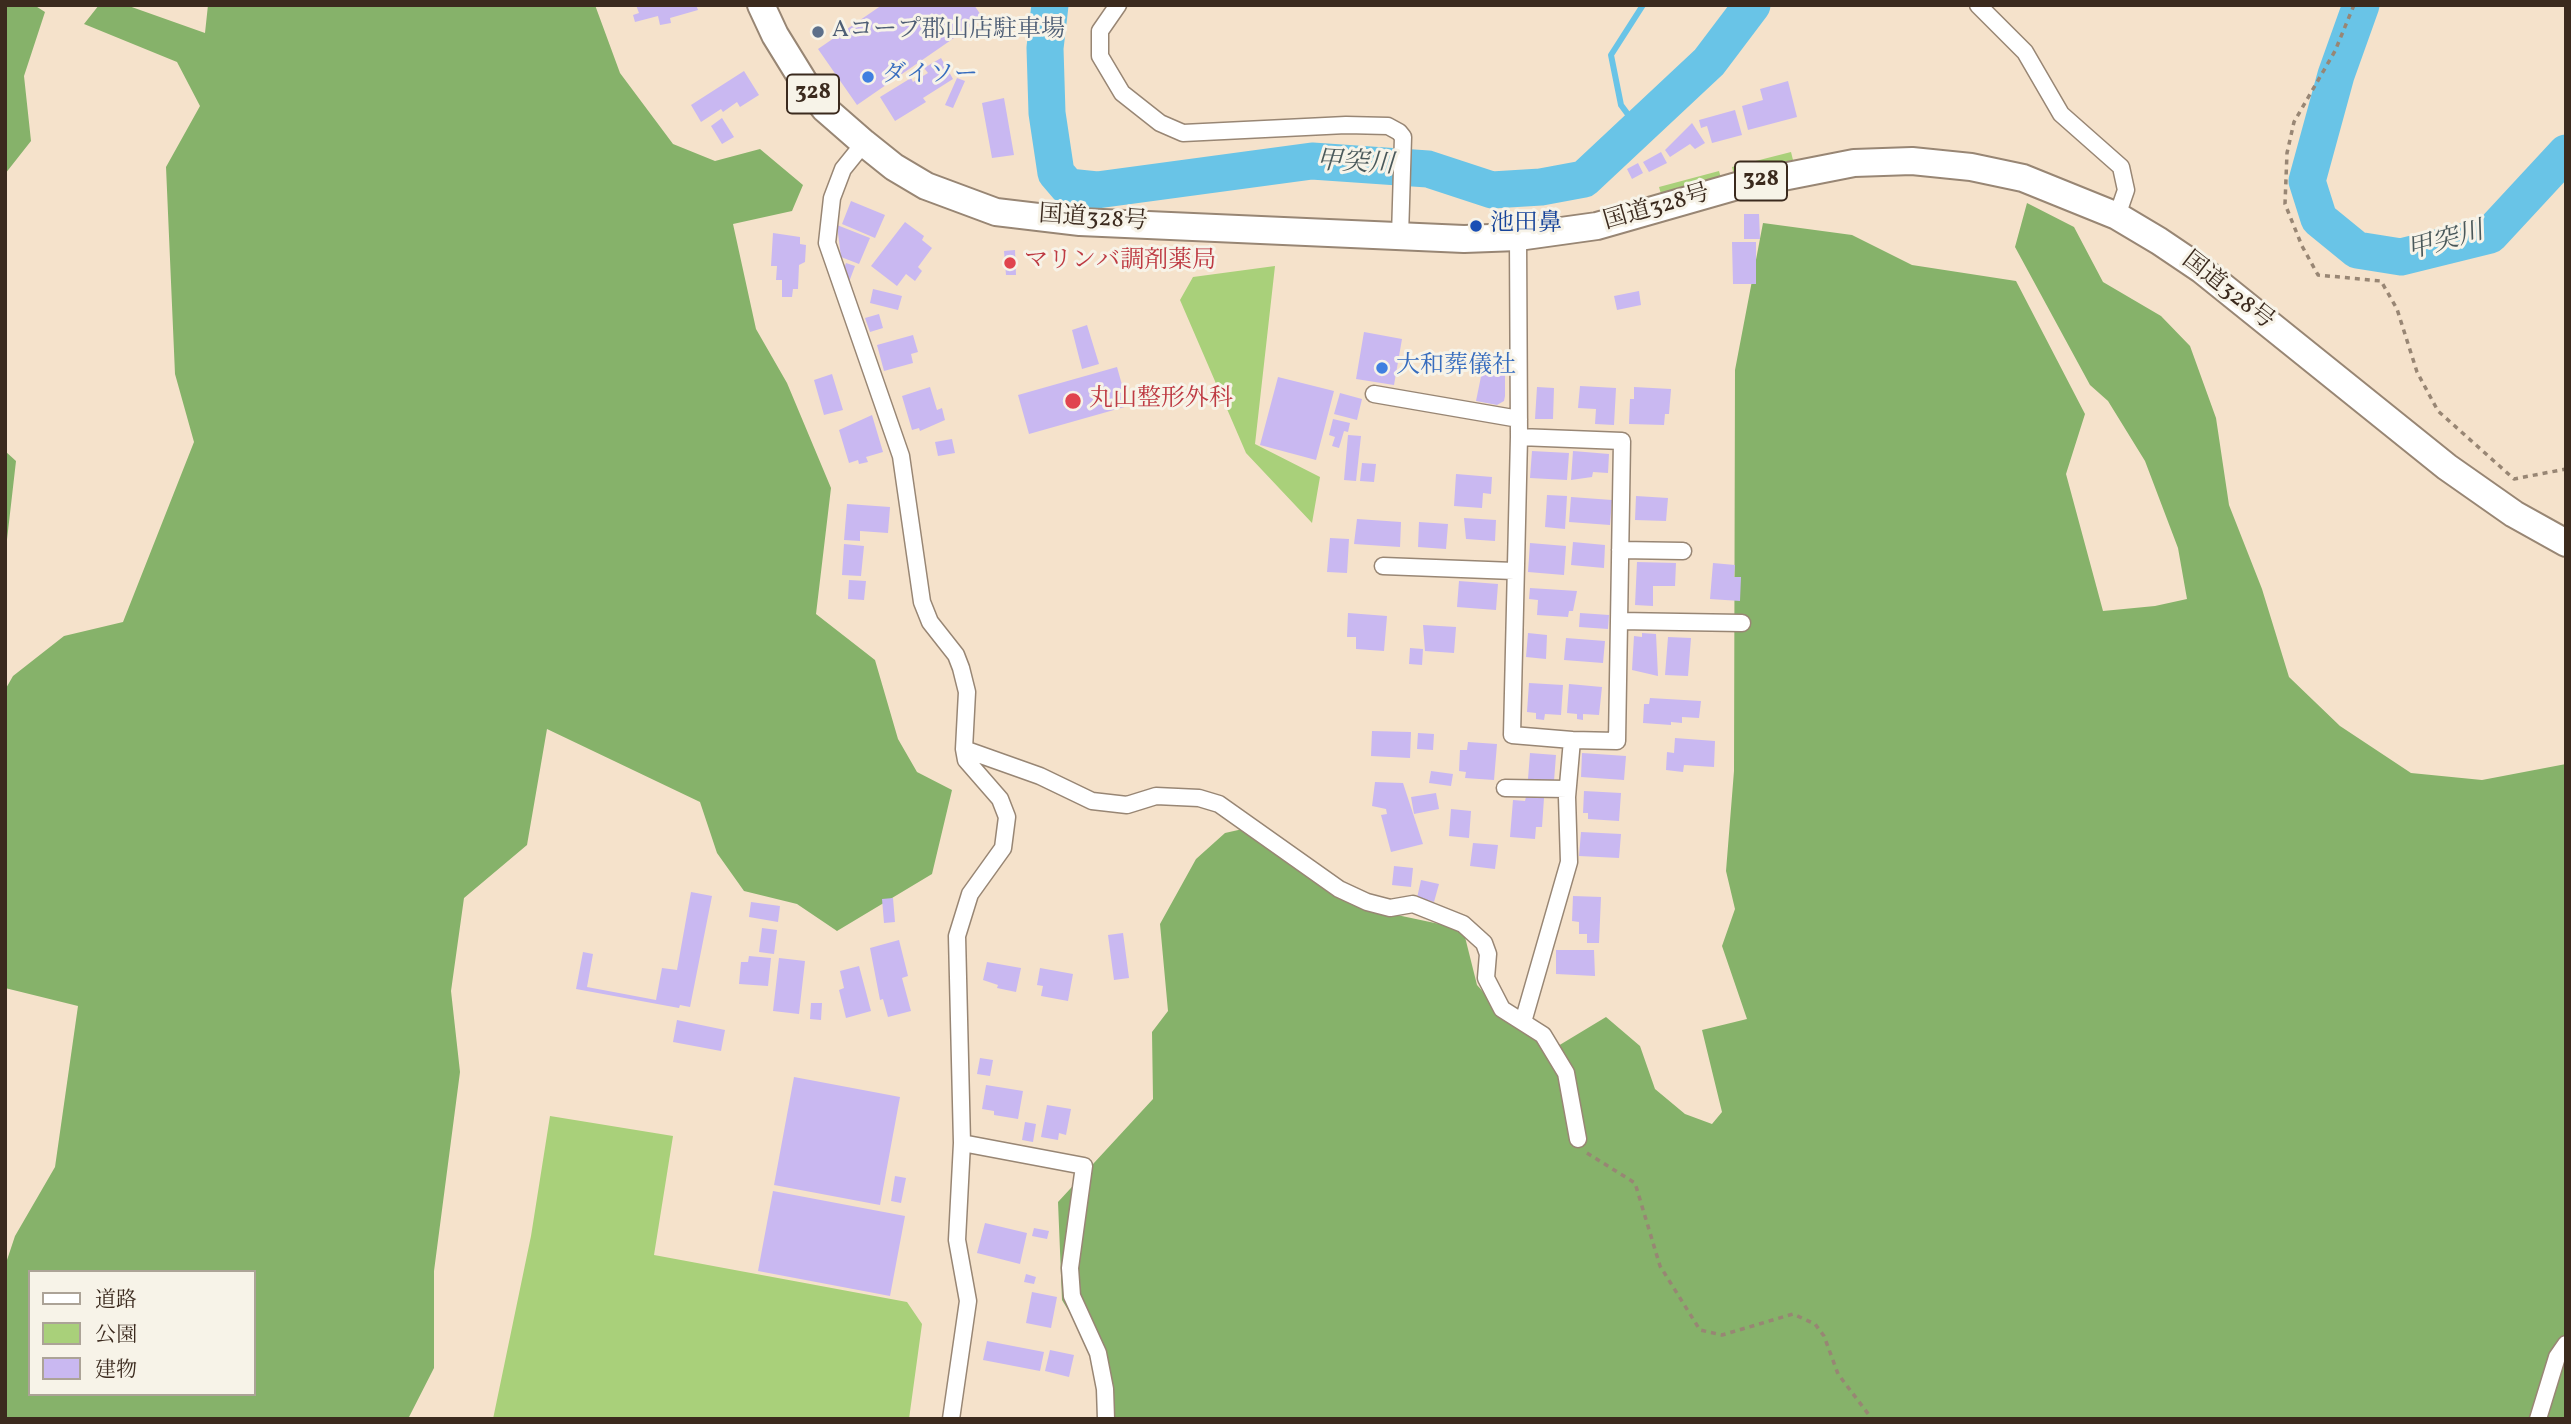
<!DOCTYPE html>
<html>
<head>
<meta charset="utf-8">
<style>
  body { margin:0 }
  #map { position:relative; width:2571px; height:1424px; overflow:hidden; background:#f5e2cb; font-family:Vollkorn,"Noto Serif JP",serif }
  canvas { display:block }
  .frame { position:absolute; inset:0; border:7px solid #3b2a1e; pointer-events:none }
  .legend { position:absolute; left:28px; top:1270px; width:228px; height:126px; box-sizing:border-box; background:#f7f3e8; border:2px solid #aca397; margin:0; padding:9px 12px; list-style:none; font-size:21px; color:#3b2a1e }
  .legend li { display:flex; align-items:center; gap:14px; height:35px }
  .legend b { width:35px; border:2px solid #aca397 }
</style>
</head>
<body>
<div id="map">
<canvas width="2571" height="1424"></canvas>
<div class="frame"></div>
<ul class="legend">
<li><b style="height:9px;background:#fff"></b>道路</li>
<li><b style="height:19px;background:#a9d07a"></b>公園</li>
<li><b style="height:19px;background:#c9b8f1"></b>建物</li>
</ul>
</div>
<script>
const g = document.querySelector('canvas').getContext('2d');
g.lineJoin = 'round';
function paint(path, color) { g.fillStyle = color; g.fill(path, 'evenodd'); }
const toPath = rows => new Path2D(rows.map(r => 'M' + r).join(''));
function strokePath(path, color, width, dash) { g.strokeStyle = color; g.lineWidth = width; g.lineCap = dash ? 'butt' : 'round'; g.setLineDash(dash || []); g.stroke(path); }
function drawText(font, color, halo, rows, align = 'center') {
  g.font = font + ' Vollkorn,"Noto Serif JP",serif'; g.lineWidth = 6; g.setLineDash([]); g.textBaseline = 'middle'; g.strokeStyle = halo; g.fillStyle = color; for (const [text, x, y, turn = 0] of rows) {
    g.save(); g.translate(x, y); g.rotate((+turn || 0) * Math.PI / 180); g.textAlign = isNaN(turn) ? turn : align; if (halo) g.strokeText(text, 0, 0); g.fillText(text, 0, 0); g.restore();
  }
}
paint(toPath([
  [1791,152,1793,160,1734,175,1732,167],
  [1719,171,1721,178,1661,194,1659,187],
  [1275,266,1255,444,1320,477,1312,523,1246,453,1180,300,1193,277],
  [550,1116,673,1136,654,1255,907,1302,922,1324,909,1419,493,1419,531,1236]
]), '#a9d07a');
paint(toPath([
  [5,5,34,5,45,12,24,76,31,141,5,174],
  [99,5,126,5,205,33,208,5,595,5,620,73,673,144,715,161,760,149,803,185,792,211,733,224,756,329,787,383,831,488,816,614,875,660,898,739,917,772,952,790,932,874,837,931,797,904,744,891,717,853,700,802,547,729,527,845,464,898,451,991,460,1072,434,1271,434,1368,408,1419,5,1419,5,1266,15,1236,55,1167,78,1006,5,988,5,690,13,676,64,636,123,622,194,442,175,374,166,167,200,106,177,62,84,24],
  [30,1272,254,1272,254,1394,30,1394],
  [2027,203,2074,227,2103,282,2161,316,2190,346,2216,418,2229,505,2262,589,2289,677,2340,726,2411,773,2482,780,2566,764,2566,1419,1106,1419,1114,1386,1062,1300,1058,1202,1153,1099,1152,1032,1168,1011,1160,924,1196,859,1225,833,1256,826,1339,896,1397,915,1463,929,1477,985,1508,1020,1553,1049,1606,1017,1640,1046,1655,1089,1685,1114,1712,1124,1722,1112,1702,1030,1747,1019,1722,946,1735,909,1726,871,1734,771,1735,370,1763,223,1852,235,1912,265,2016,281,2085,414,2066,474,2103,611,2155,606,2187,599,2178,548,2145,461,2108,401,2090,385,2015,247],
  [5,451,16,461,5,557]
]), '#86b26a');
strokePath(toPath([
  [1638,128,1621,105,1611,55,1643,5]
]), '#69c4e7', 6);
strokePath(toPath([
  [1050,5,1045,48,1047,113,1056,173,1068,187,1097,190,1312,161,1428,169,1492,190,1541,187,1584,179,1709,62,1752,5],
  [2361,5,2336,75,2307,181,2319,219,2357,250,2401,257,2490,235,2566,153]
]), '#69c4e7', 37);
paint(toPath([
  [636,5,696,5,698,10,670,18,671,23,660,25,658,16,635,22,633,15,639,13],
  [882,5,974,5,983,18,857,105,818,49],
  [941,58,953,79,923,98,926,102,895,121,880,97,911,78,913,82,928,73,924,68],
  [744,71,759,95,740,107,737,102,723,112,721,109,701,122,691,105],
  [957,78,965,81,953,108,945,105],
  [1788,81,1797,117,1748,130,1742,106,1763,100,1760,89],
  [1004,98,1014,155,992,158,982,103],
  [1735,110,1742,135,1712,143,1707,126,1701,128,1699,120],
  [722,118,734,137,722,144,711,126],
  [1692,123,1705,143,1695,149,1690,144,1670,157,1665,150],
  [1661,152,1667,163,1649,172,1643,162],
  [1638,163,1643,173,1632,179,1627,169],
  [851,201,885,215,875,238,842,224],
  [1744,214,1759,214,1760,239,1744,239],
  [905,222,924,236,922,240,932,248,918,267,922,271,915,281,906,274,897,286,871,266],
  [837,225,870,238,859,264,841,257],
  [773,233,800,237,800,244,806,245,805,262,799,265,798,289,793,289,792,297,782,297,782,280,776,280,777,266,771,266],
  [1732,242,1756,242,1756,284,1733,284],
  [1015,250,1016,275,1006,275,1004,251],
  [846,263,855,266,849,282,844,269],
  [873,289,902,296,898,310,870,303],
  [1639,291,1641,305,1617,310,1614,296],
  [879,314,883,328,870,332,865,318],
  [1087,325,1099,364,1082,369,1072,330],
  [1364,332,1402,339,1394,385,1356,379],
  [913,335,918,352,911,354,913,363,884,371,877,345],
  [1485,357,1505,362,1505,396,1504,401,1497,405,1476,401],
  [1117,367,1128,406,1029,434,1018,395],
  [832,374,843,410,824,415,814,380],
  [1278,377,1334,391,1316,460,1260,445],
  [1580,386,1616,388,1614,425,1595,424,1596,409,1578,408],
  [930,387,937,410,942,408,945,420,920,431,919,428,912,430,902,396],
  [1537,387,1554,388,1553,419,1535,419],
  [1634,387,1671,389,1669,414,1665,414,1664,425,1629,424,1630,399,1634,399],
  [1340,393,1362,399,1357,420,1334,414],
  [872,415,883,452,866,457,868,462,859,464,858,460,849,463,839,430],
  [1333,419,1350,423,1348,432,1344,431,1339,448,1332,446,1335,437,1329,435],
  [1348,435,1361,436,1356,481,1344,480],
  [952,439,955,453,938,456,935,442],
  [1532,451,1569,453,1567,480,1530,478],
  [1573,451,1609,454,1608,473,1593,472,1592,477,1571,480],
  [1362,463,1376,464,1374,482,1360,481],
  [1456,474,1492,477,1491,494,1483,493,1482,508,1454,506],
  [1547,495,1567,496,1565,529,1545,527],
  [1636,496,1668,498,1666,521,1635,520],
  [1571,497,1612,500,1610,525,1569,522],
  [847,504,890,507,888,533,860,531,860,541,844,540],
  [1464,518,1496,520,1495,541,1466,539],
  [1357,519,1401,522,1400,547,1354,544],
  [1419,522,1448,524,1446,549,1418,547],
  [1330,538,1349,539,1347,573,1327,572],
  [1573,542,1605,545,1604,568,1571,565],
  [1530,543,1566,546,1564,575,1528,572],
  [844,544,864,546,861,576,842,575],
  [1637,562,1676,563,1675,586,1653,586,1653,606,1635,605],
  [1713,563,1735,565,1734,577,1741,577,1740,601,1710,599],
  [849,580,866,581,864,600,848,599],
  [1459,581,1498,584,1496,610,1457,607],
  [1530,588,1577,591,1573,611,1569,611,1568,617,1537,615,1538,600,1529,599],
  [1348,613,1387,616,1384,651,1356,649,1356,637,1347,637],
  [1580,613,1609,615,1608,629,1579,627],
  [1423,625,1456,627,1454,653,1425,651],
  [1528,633,1547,635,1546,659,1526,657],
  [1642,633,1656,634,1658,676,1632,670,1634,636,1642,637],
  [1668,637,1691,638,1688,676,1665,675],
  [1566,638,1605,641,1603,663,1564,660],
  [1410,648,1423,649,1422,665,1409,664],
  [1529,683,1563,685,1561,715,1545,714,1544,720,1536,719,1536,713,1527,712],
  [1569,684,1602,687,1599,715,1583,714,1583,720,1577,719,1577,714,1567,713],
  [1650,698,1701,701,1699,718,1682,717,1682,723,1671,722,1671,725,1643,723,1644,704,1649,704],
  [1372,731,1411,732,1410,758,1371,756],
  [1418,733,1434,734,1433,750,1417,749],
  [1675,738,1715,741,1714,767,1684,765,1683,772,1666,770,1667,752,1674,753],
  [1468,742,1497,744,1494,780,1465,778,1466,772,1459,771,1460,750,1467,750],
  [1530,753,1556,755,1554,781,1528,779],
  [1582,753,1626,756,1624,780,1581,777],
  [1431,771,1453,774,1451,786,1429,783],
  [1375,782,1403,783,1423,844,1391,852,1381,815,1387,814,1386,809,1372,806],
  [1584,791,1621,793,1619,821,1588,819,1588,813,1583,813],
  [1436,793,1439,809,1414,814,1411,797],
  [1526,797,1544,798,1542,827,1536,827,1535,839,1510,837,1513,800,1525,801],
  [1451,809,1471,811,1469,838,1449,836],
  [1581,832,1621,834,1619,858,1579,856],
  [1473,843,1498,845,1495,869,1470,866],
  [1394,866,1413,868,1411,887,1392,885],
  [1421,880,1439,884,1434,902,1417,898],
  [691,892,712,896,690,1007,680,1005,679,1008,576,989,583,952,593,954,587,987,656,1000,662,968,677,970],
  [1573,896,1601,897,1599,943,1587,943,1587,934,1579,934,1579,922,1572,921],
  [893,898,895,922,884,923,882,899],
  [751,902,780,906,778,922,749,917],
  [762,928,777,930,774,954,759,952],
  [1123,933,1129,978,1114,980,1108,935],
  [899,940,908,976,902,978,911,1011,888,1017,883,999,880,1000,870,948],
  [1556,950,1594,950,1595,976,1556,974],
  [749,956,771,958,768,986,739,984,741,962,748,962],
  [779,958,805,961,799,1014,773,1011],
  [987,962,1021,968,1016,992,997,988,998,985,983,980],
  [859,966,871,1011,846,1018,839,990,844,988,840,971],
  [1040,968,1073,974,1068,1001,1041,996,1043,986,1037,985],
  [811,1003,822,1003,821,1020,810,1019],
  [677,1020,725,1030,721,1051,673,1042],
  [980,1058,993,1060,990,1076,977,1074],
  [794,1077,900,1097,880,1205,774,1185],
  [986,1085,1023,1091,1018,1119,994,1115,994,1111,982,1109],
  [1047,1105,1071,1109,1066,1135,1059,1133,1058,1140,1041,1137],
  [1025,1122,1036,1124,1033,1142,1022,1140],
  [895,1176,906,1178,901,1203,891,1201],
  [773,1191,905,1216,890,1296,758,1271],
  [985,1223,1027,1233,1020,1264,977,1253],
  [1034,1228,1049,1231,1047,1239,1032,1236],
  [1026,1274,1036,1277,1034,1284,1024,1282],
  [1032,1292,1057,1297,1051,1328,1026,1323],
  [987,1341,1044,1352,1040,1371,983,1360],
  [1050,1350,1074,1355,1069,1377,1045,1371]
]), '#c9b8f1');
const minor = toPath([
  [1118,5,1100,31,1100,56,1122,93,1160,123,1183,133,1346,125,1388,126,1399,132,1403,137,1400,236],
  [1978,5,2025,52,2061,114,2121,167,2126,190,2117,216],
  [864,143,843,169,832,198,827,243,901,456,922,602,930,622,956,655,961,668,967,692,964,749,966,760,1000,799,1007,817,1003,848,970,894,957,936,962,1143,957,1240,968,1301,951,1419],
  [1518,237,1519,437,1512,735,1572,740,1567,797,1569,862,1523,1022],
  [1374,394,1519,419],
  [1519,437,1622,441,1617,741,1572,740],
  [1620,550,1683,551],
  [1383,566,1514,571],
  [1619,621,1742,623],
  [964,749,1040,776,1092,801,1127,805,1156,796,1199,798,1219,804,1339,889,1367,902,1390,908,1413,904,1463,924,1484,943,1488,954,1486,978,1502,1009,1543,1035,1566,1073,1578,1139],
  [1505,788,1567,789],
  [962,1143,1084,1166,1070,1268,1072,1296,1098,1353,1105,1389,1106,1419],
  [2538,1419,2557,1357,2566,1344]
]);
const trunk = toPath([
  [761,5,775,35,804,82,825,109,864,143,894,167,926,186,996,212,1080,222,1464,239,1518,237,1597,226,1737,186,1854,163,1912,161,1971,167,2023,178,2117,216,2159,241,2202,270,2447,467,2514,514,2566,543]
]);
strokePath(minor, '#988674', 19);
strokePath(trunk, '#988674', 30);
strokePath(toPath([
  [2354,5,2335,51,2294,122,2287,153,2285,204,2302,246,2318,275,2381,281,2397,309,2417,372,2438,411,2514,479,2566,469],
  [1587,1153,1635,1183,1660,1266,1700,1330,1722,1335,1793,1314,1815,1324,1824,1336,1838,1374,1872,1419]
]), '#988674', 3.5, [5, 5]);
strokePath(minor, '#fff', 16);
strokePath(trunk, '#fff', 26);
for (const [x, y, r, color] of [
  [818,32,7,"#5c6f8a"],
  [868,77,7,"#3f7fe0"],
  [1476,226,7,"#1a4fb4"],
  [1010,263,7,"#e0444e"],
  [1382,368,7,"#3f7fe0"],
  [1073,401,9,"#e0444e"]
]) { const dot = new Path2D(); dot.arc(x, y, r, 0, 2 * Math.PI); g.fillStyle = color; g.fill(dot); strokePath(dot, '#f7f3e8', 2.5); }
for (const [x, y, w] of [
  [813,94,52],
  [1761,181,52]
]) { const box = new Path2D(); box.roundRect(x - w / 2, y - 19.5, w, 39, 5); g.fillStyle = '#f7f3e8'; g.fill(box); strokePath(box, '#3b2a1e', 2); }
drawText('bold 23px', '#3b2a1e', null, [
  ["328",813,94],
  ["328",1761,181]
]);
drawText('24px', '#4e5e75', '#f7f3e8', [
  ["Aコープ郡山店駐車場",832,32]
], 'left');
drawText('24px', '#366cbe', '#f7f3e8', [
  ["ダイソー",882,77],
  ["大和葬儀社",1396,368]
], 'left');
drawText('24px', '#3b2a1e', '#f7f3e8', [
  ["国道328号",1657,209,-16],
  ["国道328号",1093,220,4],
  ["国道328号",2227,292,38]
]);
drawText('24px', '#164399', '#f7f3e8', [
  ["池田鼻",1490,226]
], 'left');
drawText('24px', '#be3a42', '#f7f3e8', [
  ["マリンバ調剤薬局",1024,263],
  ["丸山整形外科",1089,401]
], 'left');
drawText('italic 26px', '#49585a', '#f7f3e8', [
  ["甲突川",1355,165,3],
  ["甲突川",2446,243,-16]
]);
</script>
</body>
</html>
